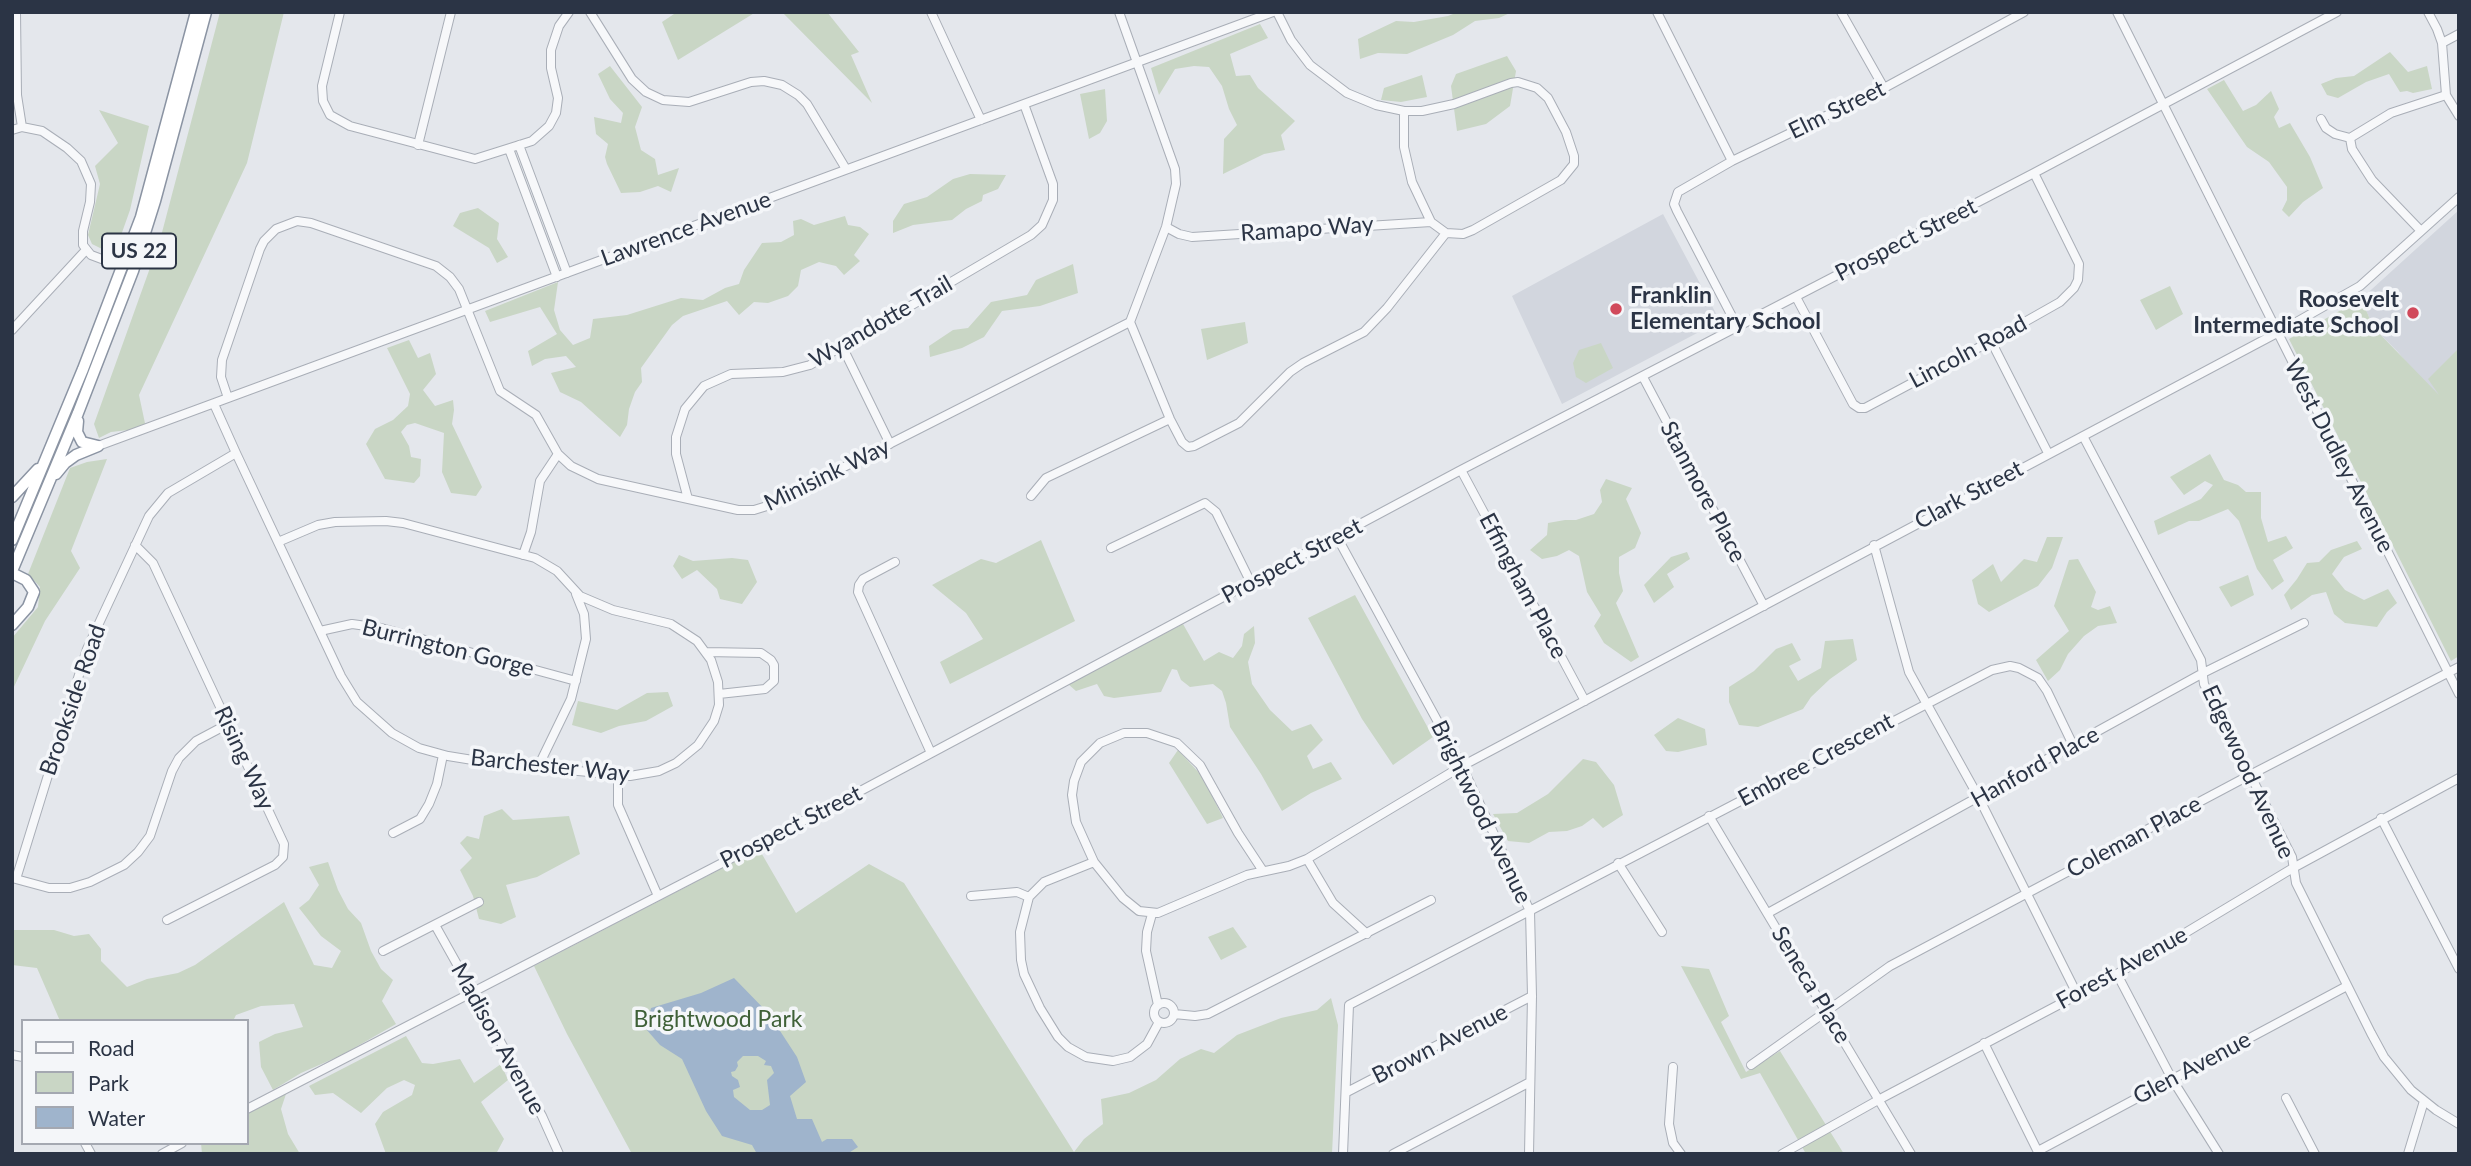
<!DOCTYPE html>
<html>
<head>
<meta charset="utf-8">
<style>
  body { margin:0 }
  #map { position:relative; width:2471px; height:1166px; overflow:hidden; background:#e4e7ec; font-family:Lato,sans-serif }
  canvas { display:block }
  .frame { position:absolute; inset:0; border:14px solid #2b3445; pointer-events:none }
  .legend { position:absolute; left:21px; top:1019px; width:228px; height:126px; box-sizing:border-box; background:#f4f6f9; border:2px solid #a4a8b1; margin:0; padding:9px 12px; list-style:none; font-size:21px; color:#2b3445 }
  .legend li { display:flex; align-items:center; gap:14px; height:35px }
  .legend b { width:35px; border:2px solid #a4a8b1 }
</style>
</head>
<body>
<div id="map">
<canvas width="2471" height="1166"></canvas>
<div class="frame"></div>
<ul class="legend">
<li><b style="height:9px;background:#f7f8fa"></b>Road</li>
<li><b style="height:19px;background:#c9d6c5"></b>Park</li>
<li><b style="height:19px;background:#9fb4cc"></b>Water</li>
</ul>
</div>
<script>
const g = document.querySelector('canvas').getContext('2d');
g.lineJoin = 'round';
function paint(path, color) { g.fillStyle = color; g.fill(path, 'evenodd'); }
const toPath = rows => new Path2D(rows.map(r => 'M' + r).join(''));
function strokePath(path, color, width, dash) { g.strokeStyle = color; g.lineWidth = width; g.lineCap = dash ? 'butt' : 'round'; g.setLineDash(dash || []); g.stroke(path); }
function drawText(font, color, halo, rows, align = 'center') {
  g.font = font + ' Lato,sans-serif'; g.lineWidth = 7; g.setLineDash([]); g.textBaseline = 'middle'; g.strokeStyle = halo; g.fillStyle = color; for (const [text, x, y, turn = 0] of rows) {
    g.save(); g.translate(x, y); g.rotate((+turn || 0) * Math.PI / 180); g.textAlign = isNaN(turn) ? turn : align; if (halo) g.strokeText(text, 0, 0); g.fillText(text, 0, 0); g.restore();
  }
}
paint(toPath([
  [2459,210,2459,428,2398,352,2374,328,2361,299],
  [1663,214,1720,321,1562,404,1512,296]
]), '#d2d6de');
paint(toPath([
  [220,12,284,12,247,163,139,395,146,428,111,432,99,438,94,424,160,240],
  [677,12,756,12,678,60,662,22],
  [782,12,827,12,859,52,851,55,872,103],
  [1458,12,1512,12,1499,18,1475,21,1453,35,1407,54,1378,53,1360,59,1358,39,1396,21,1414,22,1448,16],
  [1260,24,1268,38,1230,54,1236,76,1250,75,1258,88,1295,121,1281,135,1285,150,1264,154,1223,174,1224,139,1237,125,1229,109,1222,86,1209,67,1194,66,1175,69,1159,95,1151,68],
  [2390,52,2408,72,2427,66,2432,89,2413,93,2407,91,2400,92,2389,74,2366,82,2338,98,2327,95,2321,84,2336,78,2354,76],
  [1507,56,1516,71,1510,106,1486,124,1457,131,1451,86,1456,74],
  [610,66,642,107,635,127,641,150,655,159,658,175,679,168,671,192,658,186,640,192,621,193,607,164,605,157,608,144,596,134,594,117,621,123,623,113,610,99,598,74],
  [1422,75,1427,97,1401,102,1381,100,1384,88],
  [2224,80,2243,111,2256,105,2271,91,2279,109,2274,117,2279,128,2290,123,2310,157,2323,188,2303,202,2289,217,2282,210,2287,200,2287,187,2269,162,2247,147,2207,89],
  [1105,89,1107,121,1100,133,1089,139,1080,94],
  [99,110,149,126,130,210,114,255,92,244,88,235,100,184,95,166,118,143],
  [970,174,1006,175,998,189,983,195,982,201,966,209,952,220,913,225,893,233,893,221,904,204,927,197,953,179],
  [478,208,499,223,497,239,508,257,497,263,489,248,453,226,460,213],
  [845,216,848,225,860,227,869,234,854,255,860,261,844,275,836,266,819,262,801,270,798,286,788,296,768,303,754,302,739,315,727,301,683,316,672,325,641,368,642,382,635,392,629,409,627,425,620,437,581,402,560,392,551,373,576,367,566,356,545,359,532,366,528,351,557,334,540,307,490,322,485,311,558,282,554,310,560,330,573,345,590,338,593,319,627,315,681,298,703,300,725,288,739,284,744,270,762,243,781,242,794,235,793,221,801,219,814,225],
  [1073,264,1078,293,1040,306,1002,311,984,337,962,348,930,357,929,346,953,330,968,328,991,302,1027,295,1036,280],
  [2170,286,2183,314,2156,330,2140,300],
  [2361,299,2374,328,2439,395,2428,379,2459,348,2459,656,2451,661,2289,339],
  [1245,322,1248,343,1207,360,1201,329],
  [409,340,418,358,430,353,436,374,423,390,435,406,453,400,454,410,452,424,482,487,476,496,451,493,442,472,444,433,415,423,407,425,401,432,409,446,411,457,421,459,420,476,414,483,385,479,366,444,375,429,393,420,408,406,410,394,387,348],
  [1601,343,1613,368,1586,383,1576,377,1573,363,1579,350],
  [2210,454,2224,480,2238,485,2246,492,2261,492,2261,518,2268,542,2286,536,2293,548,2273,560,2284,581,2272,590,2257,569,2239,521,2228,509,2199,521,2189,521,2158,535,2154,521,2201,499,2213,485,2205,481,2184,495,2170,477],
  [107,459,71,551,80,568,45,621,12,691,12,638,38,607,40,587,28,574,70,468,87,462],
  [1606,479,1632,488,1626,499,1641,533,1635,548,1619,557,1619,573,1623,591,1616,603,1639,657,1631,662,1604,643,1594,626,1601,615,1587,592,1579,556,1569,550,1557,556,1542,559,1530,550,1547,535,1548,523,1565,520,1576,520,1594,514,1602,502,1600,490],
  [2047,537,2063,537,2052,568,2038,586,1989,612,1978,604,1972,580,1993,564,2001,582,2024,559,2037,562],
  [1041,540,1075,621,950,684,940,662,983,639,966,613,932,585,981,559,996,563],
  [2357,541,2362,549,2344,557,2332,574,2345,590,2364,600,2388,589,2397,603,2387,612,2377,627,2345,623,2334,614,2326,592,2312,595,2291,610,2284,595,2297,579,2307,563,2319,562,2331,550],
  [1687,552,1690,559,1667,574,1674,587,1654,603,1644,585,1671,557],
  [679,555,693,561,732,558,748,560,757,582,742,604,720,599,717,589,697,570,682,579,673,566],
  [2078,559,2096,592,2091,607,2098,610,2110,606,2117,623,2098,626,2084,636,2068,654,2060,670,2048,681,2036,660,2069,631,2054,606,2069,560],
  [2248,575,2254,595,2231,607,2219,587],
  [1355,595,1433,737,1393,765,1362,719,1308,618],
  [1183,624,1204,661,1219,652,1233,658,1242,646,1244,634,1254,626,1255,643,1248,662,1252,684,1270,710,1292,731,1311,724,1323,740,1307,756,1313,769,1331,762,1342,779,1311,793,1282,811,1261,774,1230,727,1226,703,1222,691,1213,684,1190,687,1181,680,1177,670,1172,669,1161,692,1114,698,1104,696,1097,684,1076,691,1068,684],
  [1853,639,1857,660,1830,679,1811,697,1803,709,1758,727,1739,725,1729,702,1729,687,1754,671,1776,649,1792,643,1801,660,1789,666,1798,681,1821,668,1825,641],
  [668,692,673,706,646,721,619,726,601,733,572,725,578,701,617,710,647,693],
  [1678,718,1705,729,1707,745,1678,752,1666,751,1654,735],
  [1178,750,1203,777,1223,818,1207,824,1169,763],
  [1583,759,1596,762,1614,785,1623,815,1603,828,1593,818,1582,826,1567,831,1549,832,1529,843,1508,841,1493,814,1517,813,1548,794],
  [502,809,513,820,569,816,580,854,537,877,506,885,516,917,501,924,479,919,473,896,460,870,472,858,460,843,467,836,479,839,484,816],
  [759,849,796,913,869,864,904,883,1074,1152,1084,1139,1103,1124,1101,1099,1129,1093,1156,1080,1180,1059,1201,1049,1214,1053,1237,1035,1281,1018,1317,1010,1331,998,1338,1025,1332,1154,632,1154,567,1034,534,966],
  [328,862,338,890,348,909,361,923,371,951,381,969,393,980,382,1001,396,1024,342,1055,301,1073,273,1090,261,1067,259,1042,275,1034,303,1027,294,1004,261,1006,236,1015,233,1021,60,1021,37,968,12,965,12,930,54,930,74,936,89,934,101,949,101,961,127,987,147,979,178,973,195,965,284,902,314,965,332,968,341,951,321,936,299,908,309,900,319,885,309,867],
  [1233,927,1247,947,1221,960,1208,937],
  [1681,966,1709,969,1729,1016,1721,1022,1746,1072,1780,1051,1844,1154,1806,1154,1760,1073,1741,1079],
  [406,1036,422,1063,433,1064,460,1059,474,1083,501,1064,508,1080,481,1102,504,1139,496,1154,386,1154,375,1124,383,1112,412,1095,415,1085,404,1080,387,1088,361,1113,333,1093,315,1095,309,1086],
  [287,1091,281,1109,288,1134,300,1154,202,1154,201,1143,247,1143,247,1114]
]), '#c9d6c5');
paint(toPath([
  [734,978,769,1014,797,1057,806,1082,790,1096,797,1119,812,1119,822,1142,827,1139,852,1139,858,1147,847,1154,757,1154,752,1145,722,1136,706,1111,682,1059,660,1045,646,1029,651,1008,701,993],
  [743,1056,758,1056,766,1061,764,1065,771,1066,774,1073,767,1080,770,1105,762,1110,750,1110,734,1097,733,1090,740,1087,738,1080,732,1076,731,1072,735,1071,738,1066,737,1062]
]), '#9fb4cc');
const minor = toPath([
  [16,12,17,95,22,127],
  [340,12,322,86,323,101,330,115,350,126,475,159,532,141,549,126,556,113,558,98,551,68,551,50,559,26,569,12],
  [590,12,632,79,646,92,663,100,689,102,751,82,764,81,782,85,798,95,807,104,846,169],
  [931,12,981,120],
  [1119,12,1175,169,1176,184,1166,227,1130,322,1170,419,1182,442,1188,447,1194,446,1239,423,1290,372,1303,363,1364,332,1387,308,1446,233,1463,234,1473,230,1561,180,1574,164,1574,156,1566,132,1548,98,1537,88,1518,82,1511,83,1454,104,1422,111,1404,111,1376,105,1347,93,1310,65,1291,40,1277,12],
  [1657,12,1732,161],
  [1841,12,1884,88],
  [2117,12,2459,694],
  [2428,12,2437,29,2442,43,2446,95,2459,116],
  [2442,43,2459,34],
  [1404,111,1404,147,1412,182,1431,222,1446,233],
  [2321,119,2326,128,2335,134,2350,138],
  [12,130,22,127,42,131,67,148,81,161,91,184,90,202,83,231,83,245,91,255,123,267],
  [418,145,451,12],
  [519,145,567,273],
  [509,149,557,277],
  [1166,227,1179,234,1192,237,1431,222],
  [2421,231,2372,180,2352,149,2350,138,2391,113,2446,95],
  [1796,297,1853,404,1859,408,1865,408,1991,341,2060,302,2074,288,2078,280,2079,264,2034,173],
  [1737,326,1677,211,1674,204,1678,192,1732,161,1884,88,2024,12],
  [12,330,86,250],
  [1991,341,2048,453],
  [842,346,890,444],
  [1643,377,1764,606],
  [228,398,221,377,222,360,260,249,264,241,276,229,297,221,311,223,436,266,450,277,459,289,500,391,536,415,558,454,571,466,598,479,738,510,754,510,767,506,1130,322],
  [214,404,236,453,341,676,357,702,392,733,419,748,448,756,485,762,630,776,659,771,676,763,698,745,714,721,719,705,718,682,711,660,697,641,671,624,613,610,580,596,557,571,535,558,403,523,386,521,335,522,318,525,278,542],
  [2083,436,2201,660,2204,684,2292,857,2296,883,2371,1033,2384,1057,2411,1090,2436,1110,2459,1124],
  [98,446,1273,12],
  [1461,470,1585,701],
  [1031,496,1046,478,1170,419],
  [688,499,676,454,676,437,685,409,704,386,731,374,783,372,810,365,1031,235,1042,225,1053,200,1053,184,1024,104],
  [1337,537,1462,766,1530,911,1532,996,1529,1154],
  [135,545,153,563,284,844,283,857,275,865,167,920],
  [1874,545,1909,672,1979,798,2077,994],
  [1111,548,1205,503,1216,512,1251,583],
  [523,555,531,532,540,481,558,454],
  [895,562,863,579,859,585,858,592,931,753],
  [320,631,352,624,381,628,576,681],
  [706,652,761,653,771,660,774,665,774,681,765,689,719,694],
  [538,767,571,699,586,639,584,614,576,594],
  [618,775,618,805,658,896],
  [1709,816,1911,1154],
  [2381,818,2459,969],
  [393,833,420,819,429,804,437,784,443,755],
  [1307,859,1333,903,1367,934],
  [1094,862,1044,882,1029,897,1020,932,1021,960,1024,974,1040,1008,1058,1037,1068,1047,1086,1057,1113,1061,1130,1057,1147,1044,1159,1022],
  [1618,863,1662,932],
  [1263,871,1238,833,1200,765,1177,743,1147,733,1124,733,1100,743,1081,762,1074,781,1072,795,1076,822,1094,862,1123,898,1139,911,1158,913,1247,875,1289,866,1307,859,1462,766,2277,333,2360,286,2459,197],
  [12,878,49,888,70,888,90,882,124,865,138,852,150,836,172,771,179,758,196,741,228,724],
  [16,879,87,649,149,516,168,493,236,453],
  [971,896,1017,892,1029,897],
  [1768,913,2203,673,2304,623],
  [1152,914,1147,932,1146,951,1158,1005],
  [435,925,542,1116,559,1154],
  [383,951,479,902],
  [2117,974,2172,1079,2219,1154],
  '1154 1013a10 10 0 1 1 20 0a10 10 0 1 1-20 0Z',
  [1174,1014,1195,1016,1208,1014,1431,900],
  [1984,1043,2039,1154],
  [12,1055,23,1057],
  [1751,1065,1890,966,2250,775,2459,667],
  [1673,1067,1669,1124,1673,1143,1681,1154],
  [1347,1092,1532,996],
  [2286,1098,2315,1154],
  [247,1109,836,804,1461,470,2034,173,2337,12],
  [85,1143,91,1154],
  [2038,1151,2347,986],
  [162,1154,182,1143],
  [1343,1154,1349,1005,1992,670,2010,666,2019,668,2038,678,2047,691,2073,745],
  [1393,1154,1530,1082],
  [1782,1154,1880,1099,2117,974,2293,868,2459,778],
  [2408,1154,2424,1101]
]);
const highway = toPath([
  [78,421,77,432,82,442,98,446],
  [56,474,65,463,76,455,98,446],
  [12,497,38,469],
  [12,540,83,369,141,217,196,12],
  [12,571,78,413,133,271,155,201,206,12],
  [12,573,26,580,34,592,28,607,12,625]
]);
strokePath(minor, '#a9aeb7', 10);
strokePath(highway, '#8b94a3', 13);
strokePath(minor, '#f7f8fa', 8);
strokePath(highway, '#fff', 10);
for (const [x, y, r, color] of [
  [1616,309,7,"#d1495b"],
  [2413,313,7,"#d1495b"]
]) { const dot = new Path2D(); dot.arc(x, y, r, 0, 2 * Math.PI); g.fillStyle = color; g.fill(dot); strokePath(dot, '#f4f6f9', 2.5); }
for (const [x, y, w] of [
  [139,251,74]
]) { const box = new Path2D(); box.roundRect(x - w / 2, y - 17.5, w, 35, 5); g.fillStyle = '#f4f6f9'; g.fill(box); strokePath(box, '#2b3445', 2); }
drawText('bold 21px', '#2b3445', null, [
  ["US 22",139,251]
]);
drawText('23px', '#2b3445', '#f4f6f9', [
  ["Elm Street",1837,110,-26],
  ["Lawrence Avenue",686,229,-20],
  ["Ramapo Way",1307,229,-4],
  ["Prospect Street",1906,240,-27],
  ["Wyandotte Trail",881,322,-30],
  ["Lincoln Road",1968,352,-28],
  ["West Dudley Avenue",2339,456,63],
  ["Minisink Way",827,475,-26],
  ["Stanmore Place",1703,492,62],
  ["Clark Street",1969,495,-28],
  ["Prospect Street",1292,561,-28],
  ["Effingham Place",1523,586,62],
  ["Burrington Gorge",448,648,14],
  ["Brookside Road",73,700,-71],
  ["Rising Way",244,758,65],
  ["Embree Crescent",1816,760,-28],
  ["Barchester Way",550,766,6],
  ["Hanford Place",2035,767,-29],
  ["Edgewood Avenue",2248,772,65],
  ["Brightwood Avenue",1481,812,64],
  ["Prospect Street",791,827,-27],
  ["Coleman Place",2134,837,-28],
  ["Forest Avenue",2122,968,-29],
  ["Seneca Place",1811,985,59],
  ["Madison Avenue",498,1039,61],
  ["Brown Avenue",1440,1044,-27],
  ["Glen Avenue",2192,1068,-28]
]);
drawText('bold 23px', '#2b3445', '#f4f6f9', [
  ["Franklin",1630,296],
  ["Elementary School",1630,322],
  ["Roosevelt",2399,300,"right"],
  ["Intermediate School",2399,326,"right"]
], 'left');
drawText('23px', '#3f6138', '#f4f6f9', [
  ["Brightwood Park",718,1020]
]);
</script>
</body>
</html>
